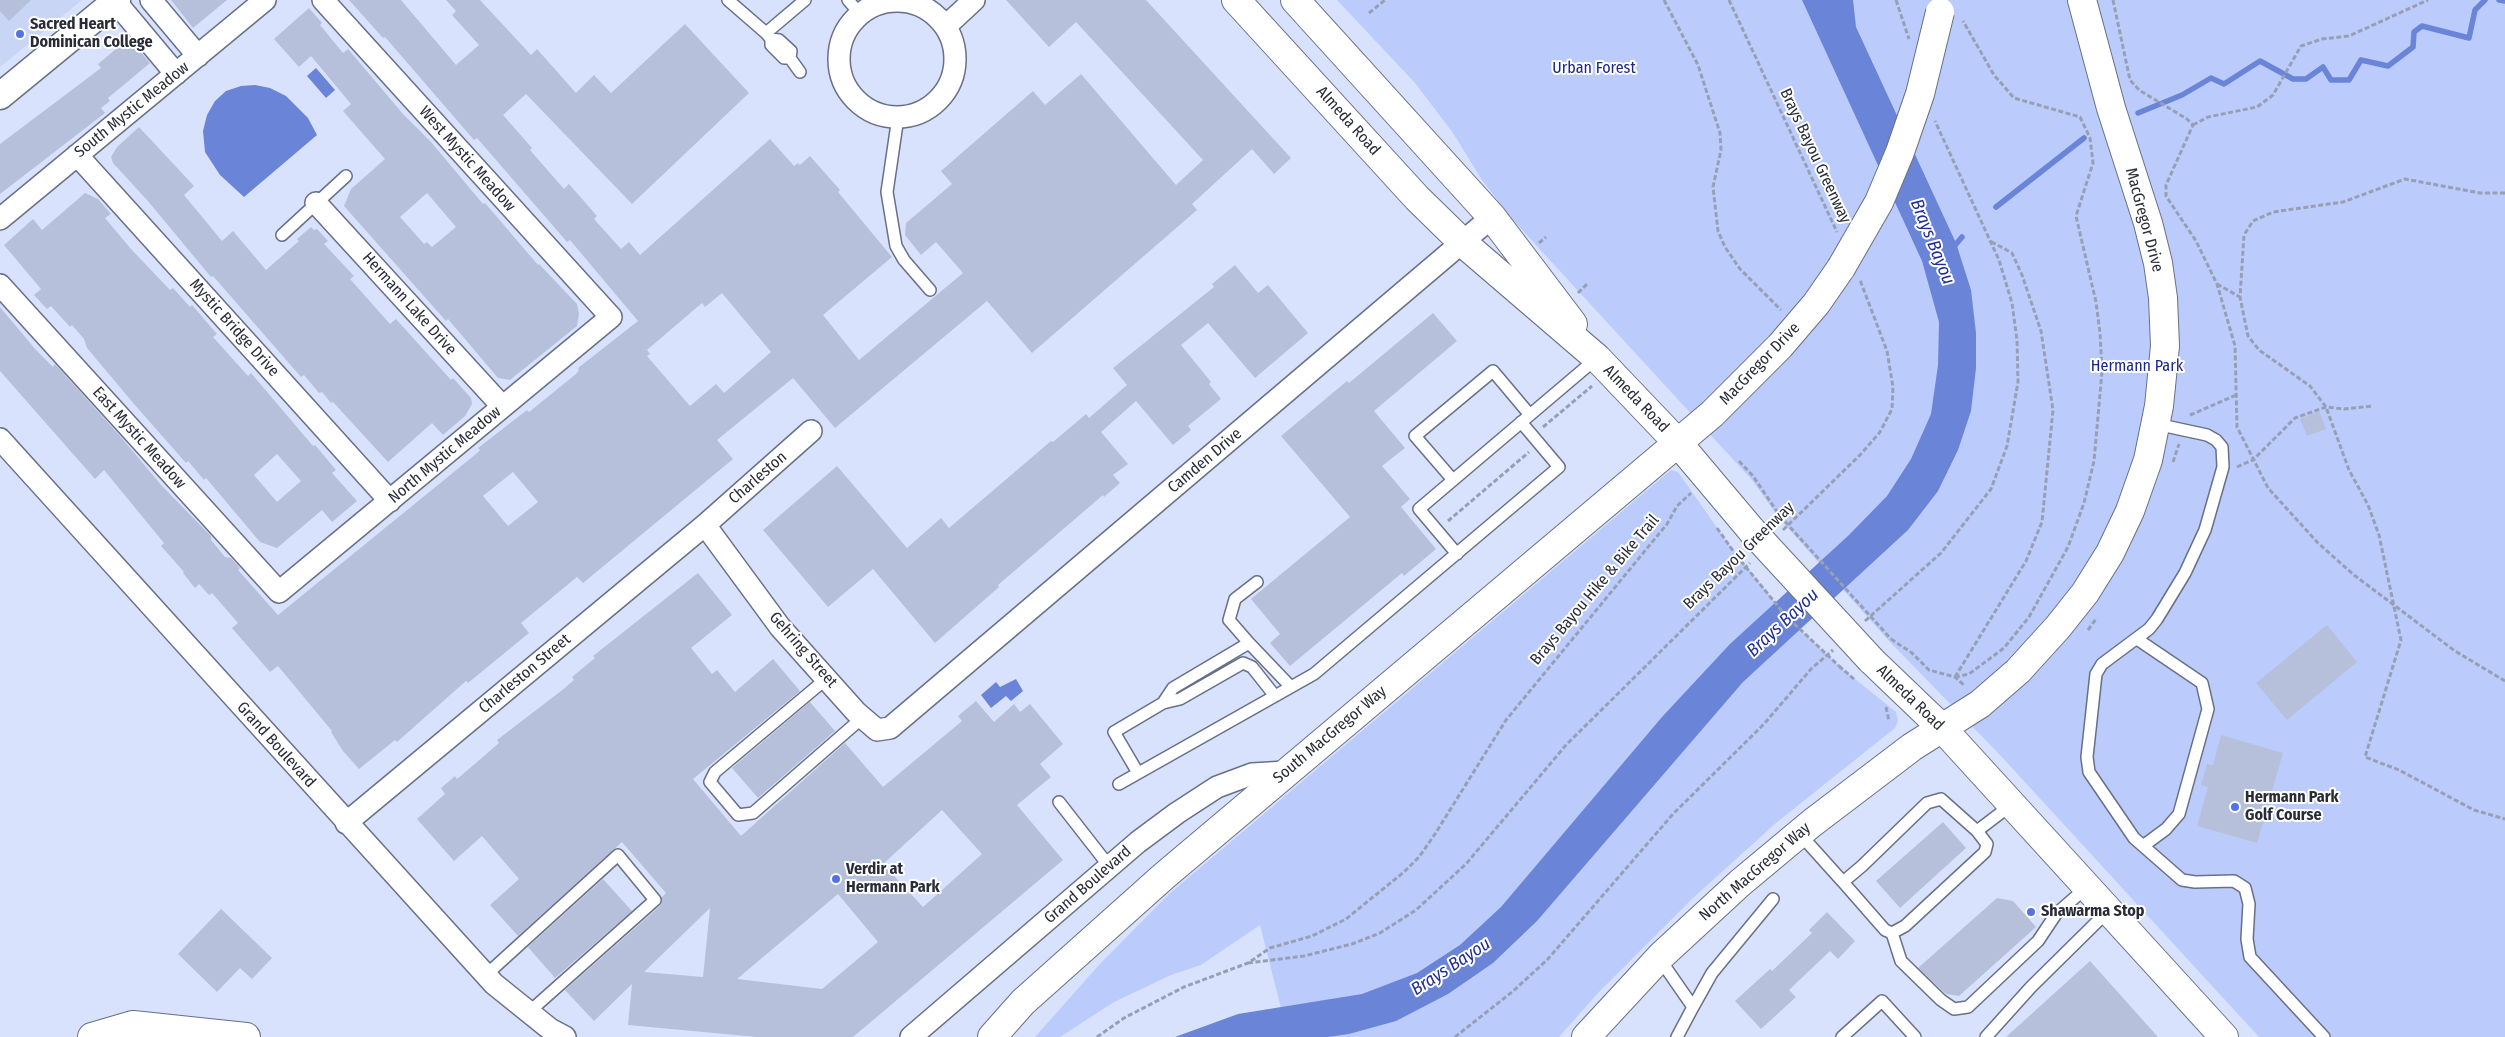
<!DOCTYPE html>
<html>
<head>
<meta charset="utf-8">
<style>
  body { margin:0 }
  canvas { display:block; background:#d8e2fd }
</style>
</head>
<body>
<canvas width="2505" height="1037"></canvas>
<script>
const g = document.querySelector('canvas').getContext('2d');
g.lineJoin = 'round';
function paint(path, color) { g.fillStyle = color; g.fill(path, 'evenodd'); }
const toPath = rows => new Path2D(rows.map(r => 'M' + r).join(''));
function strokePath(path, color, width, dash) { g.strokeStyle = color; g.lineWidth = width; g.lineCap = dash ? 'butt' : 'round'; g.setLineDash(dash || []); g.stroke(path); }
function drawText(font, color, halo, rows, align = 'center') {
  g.font = font + ' "Fira Sans Condensed",sans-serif'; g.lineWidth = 4; g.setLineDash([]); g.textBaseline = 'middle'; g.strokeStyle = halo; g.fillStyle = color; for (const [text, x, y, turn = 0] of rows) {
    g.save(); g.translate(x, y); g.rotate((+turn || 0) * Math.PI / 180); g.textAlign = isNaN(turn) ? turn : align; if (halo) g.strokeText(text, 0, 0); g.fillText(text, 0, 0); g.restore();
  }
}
paint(toPath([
  [0,0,82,0,0,67]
]), '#c8d5f5');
paint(toPath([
  [1337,0,2505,0,2505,1037,2259,1037,2000,755,1889,641,1779,518,1752,480,1512,219,1482,180,1453,133,1415,83],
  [1671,470,1678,472,1725,539,1786,616,1839,666,1896,712,1898,721,1895,728,1776,823,1693,898,1598,993,1559,1037,1331,1037,1326,1025,1286,1028,1260,925,1201,965,1171,975,1114,1002,1060,1037,1035,1037,1099,965,1169,894]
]), '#bbccfc');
paint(toPath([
  [1802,0,1853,0,1856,27,1956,243,1971,290,1976,333,1976,368,1971,411,1958,450,1938,491,1908,530,1743,682,1537,921,1493,963,1448,994,1396,1021,1349,1034,1328,1037,1175,1037,1238,1014,1362,994,1417,973,1460,945,1501,907,1662,717,1730,644,1849,535,1887,496,1911,459,1931,414,1938,365,1939,322,1922,261],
  [316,68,335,90,326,98,307,76],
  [255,85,270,88,286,96,308,118,317,135,244,197,220,175,205,152,203,131,207,115,215,101,226,91,241,86],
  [1016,679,1023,691,1011,701,1006,696,991,708,981,695,996,682,1000,687]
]), '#6a84d7');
strokePath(toPath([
  [2499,0,2505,1],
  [2138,113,2182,95,2211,78,2224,84,2260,61,2293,79,2306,79,2323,67,2331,80,2349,80,2361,60,2388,66,2413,47,2414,32,2422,26,2469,38,2475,10,2485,0],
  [1996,207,2084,138],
  [1952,249,1962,237]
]), '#6a84d7', 5.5);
paint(toPath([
  [0,0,31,0,9,21,0,11],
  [171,0,227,0,193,28],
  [349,0,401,0,456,65,479,45,452,15,456,11,446,0,480,0,531,55,537,49,576,93,594,75,611,93,685,24,749,93,632,204,526,94,503,115,532,148,530,150,564,189,569,184,597,216,594,219,621,249,629,242,640,255,770,139,794,166,798,163,800,165,810,156,840,190,838,192,892,257,823,315,859,360,963,273,936,242,921,255,905,235,906,223,952,184,941,171,1033,91,1045,105,1081,74,1176,185,1203,160,1076,22,1049,47,1006,0,1146,0,1291,158,1274,174,1252,149,1192,204,1197,210,1032,353,987,301,835,428,793,378,717,440,733,459,583,583,577,577,521,623,529,633,468,683,466,681,397,742,395,740,359,769,343,751,331,732,332,731,278,666,270,672,232,628,238,623,212,593,209,595,199,584,195,588,183,573,184,572,161,546,164,543,104,470,95,479,0,371,0,307,36,350,53,367,55,364,120,436,162,486,211,536,211,540,225,557,231,558,240,568,238,570,278,615,476,454,480,450,478,448,527,410,529,412,576,374,579,370,578,368,638,321,570,240,567,242,477,138,474,140,385,37,383,38],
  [722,293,771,352,724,393,716,384,690,406,647,356,650,354,647,350,702,303,705,307],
  [513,472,538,502,508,526,483,496],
  [309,8,322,23,320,25,343,53,348,49,403,114,431,142,483,204,485,203,538,265,539,264,577,304,579,314,577,326,510,380,498,378,448,319,446,321,344,206,351,189,385,159,343,111,351,104,311,56,299,67,274,39],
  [427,193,456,227,432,247,427,242,424,244,400,217],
  [129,38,150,63,108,98,110,101,101,108,105,113,0,194,0,144,101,68,98,64],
  [139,127,194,186,184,195,222,241,233,231,266,270,299,241,297,239,311,227,314,230,317,229,328,241,324,244,354,276,350,279,390,324,396,319,451,380,453,378,471,398,472,404,465,416,443,435,432,423,388,462,333,402,331,403,322,392,319,393,304,375,301,377,213,276,211,277,147,200,113,163,111,157,117,147],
  [85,193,98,199,111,214,105,218,131,249,170,290,173,288,190,307,192,305,217,334,213,337,248,376,251,373,313,446,315,445,336,470,332,473,357,501,332,522,322,510,277,548,260,542,206,478,204,480,188,461,186,463,134,404,87,348,84,339,72,325,70,327,51,306,47,309,34,295,41,289,4,245,33,219,42,230],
  [277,454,301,481,277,502,254,475],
  [1235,265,1258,293,1268,285,1308,333,1255,378,1208,323,1181,345,1211,382,1209,384,1221,399,1188,426,1191,430,1173,445,1136,401,1101,432,1128,464,1113,475,1120,483,1104,497,1103,495,998,585,999,587,935,643,873,569,828,607,763,530,837,466,907,548,941,518,949,528,1051,441,1053,442,1086,414,1089,418,1127,385,1113,368,1214,287,1212,284],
  [1433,313,1457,341,1374,411,1405,448,1382,466,1410,499,1401,507,1436,549,1404,576,1402,573,1290,666,1270,643,1280,634,1251,599,1350,517,1281,436,1347,381,1349,383],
  [2319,411,2326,429,2307,436,2300,419],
  [698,573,732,615,691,648,712,674,717,670,735,692,773,659,800,691,693,779,741,836,845,743,883,787,962,721,958,716,976,701,994,722,1014,704,1020,712,1030,704,1063,744,1040,764,1051,777,1017,805,1063,860,853,1037,757,1037,628,1025,632,984,594,1021,565,990,660,906,662,897,666,893,622,842,518,936,490,905,519,879,482,836,454,861,417,819,445,794,441,788,455,776,457,779,470,768,499,743,497,740,561,691,574,680,572,677,595,658,593,656],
  [942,810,982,854,923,907,883,864],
  [838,894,878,942,822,989,737,979],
  [710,908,703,977,644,972],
  [2327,625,2357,662,2287,720,2256,683],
  [810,702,835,731,758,798,732,768],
  [2221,735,2283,753,2257,843,2197,826,2208,787,2201,785,2207,764,2213,765],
  [1943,822,1966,848,1900,908,1876,881],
  [603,879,632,911,555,978,528,947],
  [1997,898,2013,901,2036,927,1959,996,1946,994,1918,968],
  [221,909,272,958,252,979,240,968,217,992,178,954],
  [1827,912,1855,941,1838,959,1830,951,1789,990,1796,997,1761,1029,1735,1001,1770,969,1772,971,1812,933,1809,930],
  [2090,961,2158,1037,2006,1037]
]), '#b7c0da');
const service = toPath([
  [728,0,766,33],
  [848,0,860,14],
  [771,39,779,40,791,51,790,58,800,72],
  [790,58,784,58,771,45,771,39,766,33,805,0],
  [898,117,887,192,896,246,904,260,930,290],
  [282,235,346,176],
  [2156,424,2207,435,2216,440,2222,447,2223,467,2205,530,2185,573,2157,619,2149,629,2102,664,2096,674,2087,757,2089,772,2134,838,2182,880,2195,882,2234,881,2245,888,2249,904,2247,939,2250,957,2324,1037],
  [1453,480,1415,436,1493,371,1530,415],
  [1457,554,1419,509,1597,358],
  [2137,639,2202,683,2208,709,2179,814,2166,829,2143,846],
  [1249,643,1229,620,1235,599,1257,582],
  [826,679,715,772,710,782,738,815,753,813,862,718],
  [1163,703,1173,688,1249,643,1291,687],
  [1138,773,1114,732,1163,703,1180,699,1243,663,1252,667,1275,696],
  [1119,784,1314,674,1559,467,1521,422],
  [1059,802,1109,866],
  [1799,833,1843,882,1862,866,1927,803,1941,799,1977,831,2011,805],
  [1843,882,1885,930,1892,933,1905,926,1985,852,1987,844,1977,831],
  [1892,933,1901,961,1941,1000,1954,1009,1968,1007,2038,941,2056,914,2087,887],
  [1659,958,1693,1007,1677,1037],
  [486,975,618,855,655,900,529,1012],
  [1693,1007,1712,973,1773,899],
  [1842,1037,1882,1001,1915,1037],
  [1986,1037,2031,987,2108,911]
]);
const minor = toPath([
  [151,0,198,56],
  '839 59a58 58 0 1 1 116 0a58 58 0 1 1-116 0Z',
  [115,1,176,74],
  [946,26,974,0],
  [77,155,390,501],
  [316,203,502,406],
  [0,219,265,0],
  [0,285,279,592,611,317,323,0],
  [0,439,494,984,550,1029,565,1037],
  [705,525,780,627,856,712,877,730,890,728,1492,217],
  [346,823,705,525,811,431],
  [911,1037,1138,842,1177,813,1217,787,1252,774,1286,772]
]);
const tertiary = toPath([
  [0,96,117,0]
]);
const secondary = toPath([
  [992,1037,1023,1002,1164,876,1712,414,1780,346,1816,304,1841,268],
  [1586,1037,1662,955,1740,883,1812,823,1912,747,1980,704,2018,671,2058,627,2085,593,2110,553,2130,511,2148,460,2159,406,2165,346,2163,298,2158,263,2148,223,2111,108,2082,0]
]);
const primary = toPath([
  [1236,0,1417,198,1463,243,1597,358,1678,443,1753,532],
  [1295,0,1492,217,1573,324],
  [1871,660,1942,728,2224,1037]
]);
const motorway = toPath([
  [92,1037,133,1025,246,1037]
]);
strokePath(service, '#687088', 14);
strokePath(minor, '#687088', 24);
strokePath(tertiary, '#687088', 29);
strokePath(secondary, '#687088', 30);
strokePath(primary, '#687088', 30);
strokePath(motorway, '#687088', 30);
strokePath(toPath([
  [1664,0,1698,65,1720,133,1721,150,1713,187,1718,231,1725,247,1740,269,1781,310],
  [1729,0,1837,232],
  [1896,0,1909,39],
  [2113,0,2130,80,2139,90,2187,119,2193,125,2166,185,2166,196,2196,241,2217,284,2235,346,2237,427,2268,488,2318,543,2354,575,2455,651,2505,681],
  [1369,13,1385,0],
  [2193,125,2208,117,2257,107,2273,95,2301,46,2322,39,2349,36,2428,0],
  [2505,193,2480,193,2405,179,2343,202,2273,212,2253,221,2244,235,2240,297,2248,336,2259,350,2310,386,2326,407,2349,470,2368,505,2379,535,2401,640,2365,757,2399,770,2474,810,2505,819],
  [1539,243,1546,237],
  [2217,284,2240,297],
  [1578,293,1588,283],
  [2190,415,2236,395],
  [1543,427,1592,386],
  [1739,461,1753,476,1780,516],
  [2173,462,2179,444],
  [2237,467,2253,460,2295,418,2326,407,2344,409,2373,406],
  [1448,521,1529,452],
  [1717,528,1736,555],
  [1783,530,1861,454,1880,432,1892,409,1893,387,1887,351,1860,280],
  [1865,621,1941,553,1991,489,2007,446,2018,382,2017,340,2012,303,1999,260,1935,121],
  [2088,630,2096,619],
  [1891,639,1912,653,1929,670,1955,677,1965,686],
  [1839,666,1855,680],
  [1955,677,1969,674,2004,648,2029,617,2068,547,2084,503,2094,461,2102,372,2100,333,2096,302,2076,216,2093,163,2090,138,2080,117,2014,98,1994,75,1963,21],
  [1955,677,2026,561,2042,522,2053,410,2041,331,2022,275,2012,253,1990,241],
  [1886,707,1889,721],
  [1248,963,1304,956,1352,944,1380,933,1416,910,1466,864,1566,745,1750,563],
  [1097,1037,1124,1018,1184,987,1248,963,1270,948,1312,936,1346,919,1404,872,1419,857,1435,834,1506,720,1667,524,1677,506,1691,493],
  [1455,1037,1512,992,1547,960,1673,814,1764,724,1811,669,1833,650]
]), '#979fb4', 3, [5, 2.5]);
strokePath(service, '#fff', 11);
strokePath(minor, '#fff', 21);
strokePath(tertiary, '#fff', 26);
strokePath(secondary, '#fff', 28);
strokePath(primary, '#fff', 28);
strokePath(motorway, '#fff', 28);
const secondaryBridge = toPath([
  [1841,268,1879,202,1900,152,1920,94,1940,12]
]);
const primaryBridge = toPath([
  [1753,532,1871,660]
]);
strokePath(secondaryBridge, '#687088', 30, []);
strokePath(primaryBridge, '#687088', 30, []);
strokePath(toPath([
  [1780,516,1891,639],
  [1736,555,1786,616,1839,666]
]), '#979fb4', 3, [5, 2.5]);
strokePath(secondaryBridge, '#fff', 28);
strokePath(primaryBridge, '#fff', 28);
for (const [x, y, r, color] of [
  [20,34,5,"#5472e7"],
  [2235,807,5,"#5472e7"],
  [836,879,5,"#5472e7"],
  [2031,912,5,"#5472e7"]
]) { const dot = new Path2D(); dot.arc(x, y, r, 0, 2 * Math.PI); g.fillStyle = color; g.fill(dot); strokePath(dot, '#fff', 2); }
drawText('bold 16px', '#292c37', '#fff', [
  ["Sacred Heart",30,25],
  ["Dominican College",30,43],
  ["Hermann Park",2245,798],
  ["Golf Course",2245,816],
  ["Verdir at",846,870],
  ["Hermann Park",846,888],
  ["Shawarma Stop",2041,912]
], 'left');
drawText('16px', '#1a2788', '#fff', [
  ["Urban Forest",1594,69],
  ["Hermann Park",2137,367]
]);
drawText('16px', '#292c37', '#fff', [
  ["South Mystic Meadow",132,110,-39],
  ["Almeda Road",1348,121,48],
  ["Brays Bayou Greenway",1815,156,65],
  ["West Mystic Meadow",467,159,48],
  ["MacGregor Drive",2144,220,75],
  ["Hermann Lake Drive",409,304,48],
  ["Mystic Bridge Drive",234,328,48],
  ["MacGregor Drive",1760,364,-46],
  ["Almeda Road",1636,399,46],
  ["East Mystic Meadow",139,438,48],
  ["North Mystic Meadow",445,455,-40],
  ["Camden Drive",1205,461,-40],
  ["Charleston",758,478,-41],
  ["Brays Bayou Greenway",1739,556,-44],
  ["Brays Bayou Hike & Bike Trail",1595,590,-50],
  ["Gehring Street",803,650,49],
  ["Charleston Street",525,674,-40],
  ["Almeda Road",1910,698,44],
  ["South MacGregor Way",1330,735,-40],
  ["Grand Boulevard",276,745,48],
  ["North MacGregor Way",1755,872,-41],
  ["Grand Boulevard",1088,885,-41]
]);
drawText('italic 18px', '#202f90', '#fff', [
  ["Brays Bayou",1932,242,68],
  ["Brays Bayou",1783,623,-43],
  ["Brays Bayou",1451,967,-33]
]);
</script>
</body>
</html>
